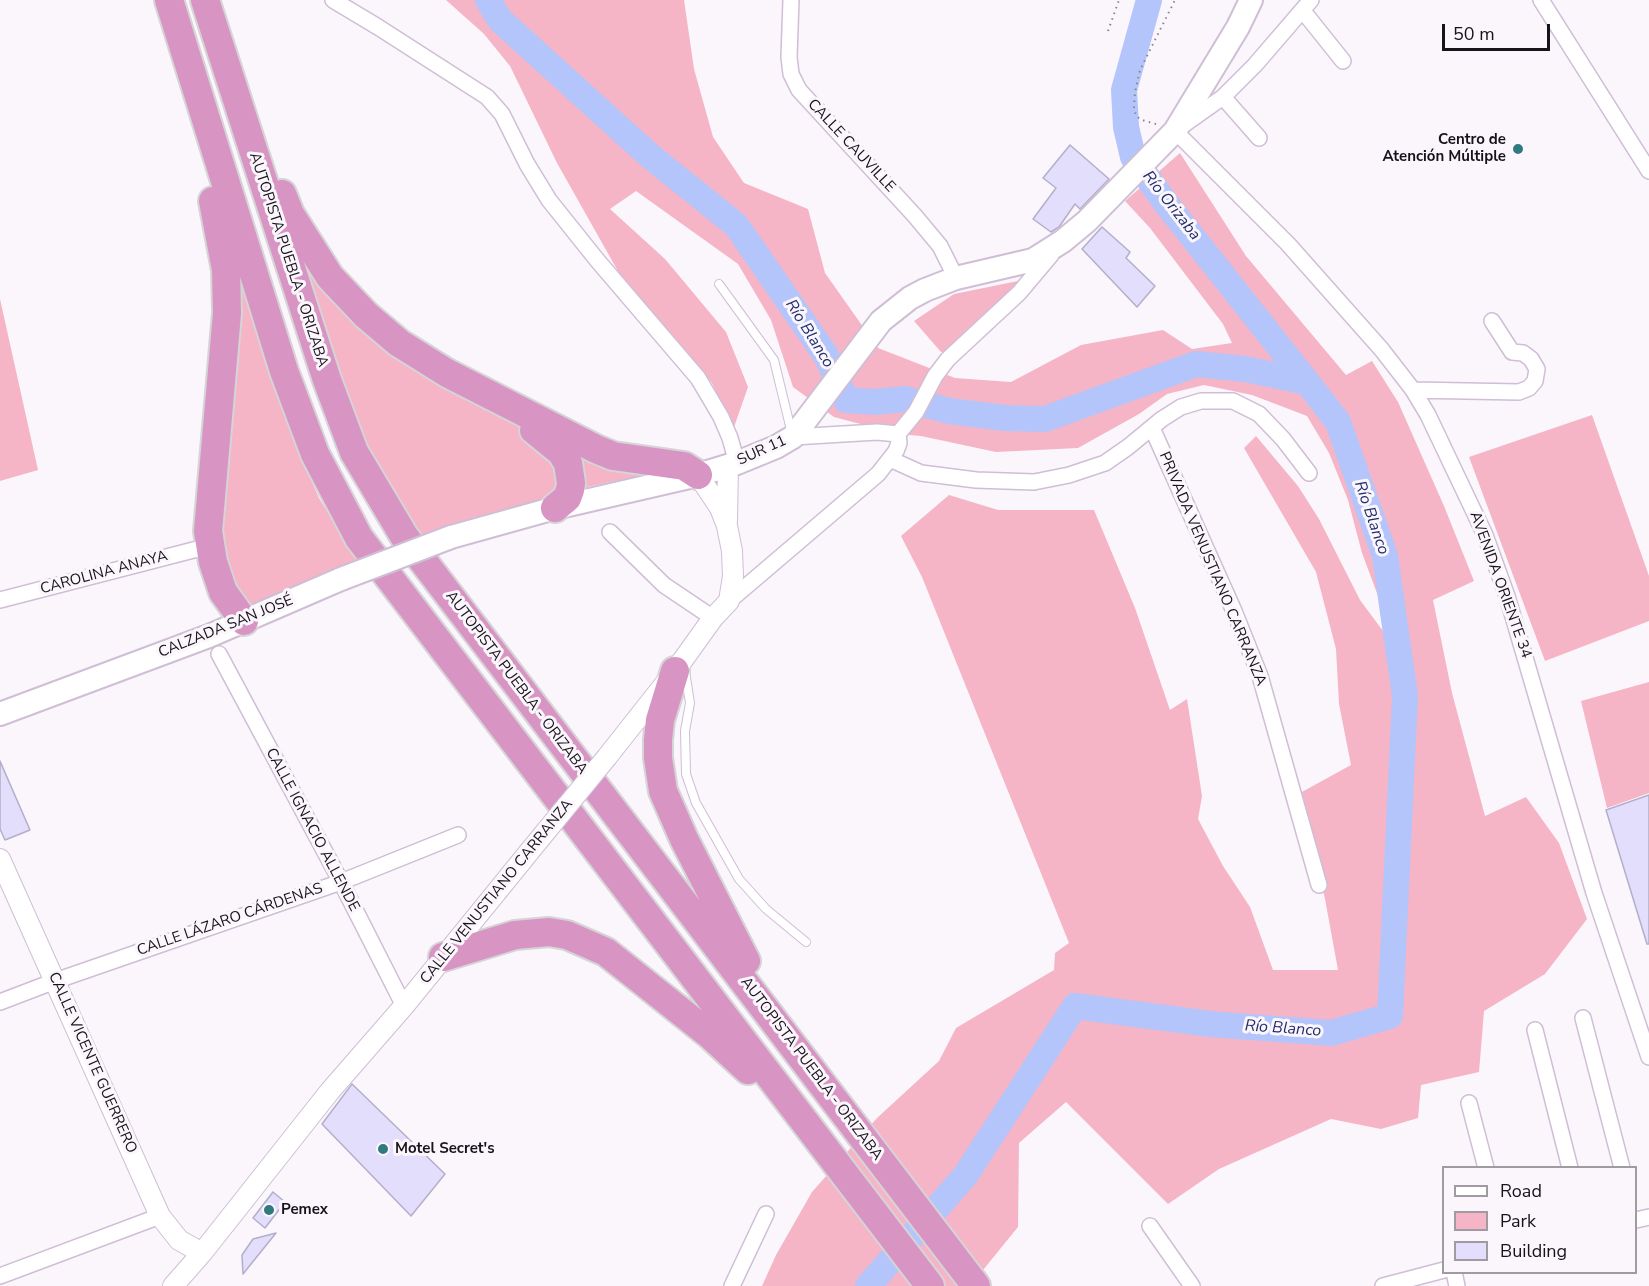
<!DOCTYPE html>
<html>
<head>
<meta charset="utf-8">
<style>
  body { margin:0 }
  #map { position:relative; width:1649px; height:1286px; overflow:hidden; background:#faf6fb; font-family:"Nunito Sans",sans-serif }
  canvas { display:block }
  .legend { position:absolute; left:1442px; top:1166px; width:195px; height:108px; box-sizing:border-box; background:#faf6fb; border:2px solid #a09ba1; margin:0; padding:8px 10px; list-style:none; font-size:18px; color:#18121b }
  .legend li { display:flex; align-items:center; gap:12px; height:30px }
  .legend b { width:30px; border:2px solid #a09ba1 }
  .scale { position:absolute; left:1442px; top:24px; width:108px; height:27px; box-sizing:border-box; border:3px solid #18121b; border-top:0; padding-left:8px; font-size:18px; line-height:21px; white-space:nowrap; color:#18121b; -webkit-text-stroke:4px #faf6fb; paint-order:stroke }
</style>
</head>
<body>
<div id="map">
<canvas width="1649" height="1286"></canvas>
<ul class="legend">
<li><b style="height:8px;background:#fff"></b>Road</li>
<li><b style="height:16px;background:#f5b5c6"></b>Park</li>
<li><b style="height:16px;background:#e3defb"></b>Building</li>
</ul>
<div class="scale">50 m</div>
</div>
<script>
const g = document.querySelector('canvas').getContext('2d');
g.lineJoin = 'round';
function paint(path, color) { g.fillStyle = color; g.fill(path, 'evenodd'); }
const toPath = rows => new Path2D(rows.map(r => 'M' + r).join(''));
function strokePath(path, color, width, dash) { g.strokeStyle = color; g.lineWidth = width; g.lineCap = dash ? 'butt' : 'round'; g.setLineDash(dash || []); g.stroke(path); }
function drawText(font, color, halo, rows, align = 'center') {
  g.font = font + ' "Nunito Sans",sans-serif'; g.lineWidth = 6; g.setLineDash([]); g.textBaseline = 'middle'; g.strokeStyle = halo; g.fillStyle = color; for (const [text, x, y, turn = 0] of rows) {
    g.save(); g.translate(x, y); g.rotate((+turn || 0) * Math.PI / 180); g.textAlign = isNaN(turn) ? turn : align; if (halo) g.strokeText(text, 0, 0); g.fillText(text, 0, 0); g.restore();
  }
}
paint(toPath([
  [446,0,684,0,694,69,713,137,744,183,808,209,825,273,878,348,955,378,1011,382,1081,345,1163,330,1192,349,1232,343,1223,324,1150,228,1125,201,1180,153,1246,256,1346,375,1372,361,1398,402,1444,506,1474,581,1433,600,1452,693,1485,816,1526,797,1559,843,1587,919,1545,974,1484,1011,1479,1072,1421,1085,1418,1118,1381,1129,1331,1119,1219,1169,1168,1204,1066,1102,1019,1143,1018,1227,970,1286,762,1286,776,1255,812,1192,877,1118,939,1061,956,1028,1054,970,1055,953,1069,943,922,577,901,536,949,495,998,510,1094,510,1135,608,1170,710,1187,699,1202,796,1198,819,1223,866,1250,907,1273,970,1338,970,1325,899,1300,793,1351,765,1339,704,1336,649,1316,572,1244,448,1256,436,1298,486,1319,519,1360,600,1383,631,1378,596,1362,553,1348,500,1329,453,1307,416,1252,395,1204,385,1167,394,1139,414,1078,448,996,452,921,436,898,434,834,417,793,387,771,320,738,264,636,191,610,209,665,259,726,332,748,387,733,430,712,383,619,273,557,163,510,66,484,34],
  [285,219,415,365,514,424,551,450,564,478,553,495,416,539,351,417],
  [239,276,299,453,319,498,358,561,258,603,246,606,224,563,218,533],
  [1023,280,953,351,941,352,914,321,954,294],
  [0,299,38,470,0,481],
  [1592,415,1649,576,1649,621,1545,661,1469,457],
  [574,453,668,470,582,488],
  [1649,682,1649,793,1607,808,1581,701]
]), '#f5b5c6');
strokePath(toPath([
  [488,0,500,20,650,156,736,225,827,357,846,400,875,402,905,399,949,411,1005,418,1045,419,1196,364,1245,369,1307,382,1338,422,1385,556,1405,696,1390,1016,1331,1033,1210,1024,1075,1006,965,1176,868,1286],
  [1149,0,1124,90,1126,127,1133,157,1165,202,1307,382]
]), '#b3c5fb', 26);
const building = toPath([
  [1070,145,1109,179,1080,209,1075,204,1059,227,1051,232,1033,219,1056,188,1043,178,1070,145],
  [1102,227,1130,252,1126,258,1155,286,1137,307,1082,249,1102,227],
  [0,761,30,830,5,840,0,829,0,761],
  [1649,795,1649,944,1647,944,1606,810,1649,795],
  [352,1084,445,1174,411,1216,322,1124,352,1084],
  [273,1192,285,1202,265,1228,253,1218,273,1192],
  [276,1233,243,1274,242,1255,253,1239,276,1233]
]);
paint(building, '#e3defb');
strokePath(building, '#b3afca', 1.5);
const service = toPath([
  [719,284,774,360,791,430],
  [685,671,690,703,685,731,686,774,696,803,739,879,766,909,806,942]
]);
const minor = toPath([
  [333,0,378,27,487,97,502,114,527,164,549,200,597,260,698,378,721,417,730,438,737,463],
  [791,0,789,57,791,74,799,90,915,216,940,246,956,278],
  [1311,0,1255,65,1223,97,1175,131,1288,244,1382,350,1413,390,1428,415,1485,535,1507,596,1594,893,1649,1057],
  [1541,0,1649,171],
  [1303,11,1343,61],
  [1223,97,1259,138],
  [1413,390,1519,392,1529,388,1535,381,1537,369,1531,359,1523,353,1512,352,1492,321],
  [1152,428,1234,611,1260,676,1319,885],
  [898,434,916,412,935,376,948,359,1019,293,1051,255],
  [793,437,877,432,898,434],
  [890,459,921,473,976,480,1034,482,1069,475,1105,463,1128,447,1162,419,1181,407,1201,401,1233,401,1259,414,1283,439,1309,473],
  [610,532,664,585,713,618],
  [0,600,209,546],
  [729,601,878,474,896,451,899,443,898,434],
  [219,654,341,882,404,1006],
  [0,1002,55,981,341,882,458,835],
  [1583,1018,1622,1168],
  [1535,1030,1570,1168],
  [1469,1103,1486,1168],
  [1636,1220,1649,1217],
  [1150,1226,1192,1286],
  [1454,1272,1457,1286],
  [0,1276,160,1216],
  [732,1286,766,1214],
  [1383,1286,1444,1270]
]);
const tertiary = toPath([
  [727,521,728,466],
  [607,757,675,671,713,618,729,601,733,576,732,551,727,526,720,508,698,475],
  [0,859,160,1216,179,1240,202,1253],
  [173,1286,202,1253,330,1091,404,1006,529,852]
]);
const secondary = toPath([
  [451,537,555,508,698,475,737,463,776,447,793,437,881,321,910,298,925,290,956,278,1033,260,1063,241,1087,221,1175,131,1238,27,1251,0],
  [0,714,209,636,341,579]
]);
const motorway = toPath([
  [169,0,284,371,315,454,359,538,930,1286],
  [205,0,327,380,354,452,404,536,976,1286],
  [282,194,290,214,330,277,366,315,399,343,447,373,596,449,613,456,684,466,698,475],
  [213,201,226,270,227,313,208,531,213,562,223,592,244,621],
  [534,430,561,452,568,463,571,483,570,490,567,498,555,508],
  [675,671,660,720,658,740,658,758,663,791,684,839,746,961],
  [443,957,515,935,549,932,567,935,606,952,709,1034,748,1070]
]);
strokePath(service, '#cfbed6', 10);
strokePath(minor, '#cfbed6', 18);
strokePath(tertiary, '#cfbed6', 22);
strokePath(secondary, '#cfbed6', 26);
strokePath(motorway, '#d5d4d6', 32);
strokePath(toPath([
  [1108,31,1119,0],
  [1156,124,1142,120,1136,116,1134,108,1135,92,1140,70,1175,0]
]), '#89848b', 2, [1.5, 4.5]);
strokePath(service, '#fff', 8);
strokePath(minor, '#fff', 15);
strokePath(tertiary, '#fff', 20);
strokePath(secondary, '#fff', 22);
strokePath(motorway, '#d895c3', 28);
const tertiaryBridge = toPath([
  [529,852,607,757]
]);
const secondaryBridge = toPath([
  [341,579,451,537]
]);
strokePath(tertiaryBridge, '#cfbed6', 22, []);
strokePath(secondaryBridge, '#cfbed6', 26, []);
strokePath(tertiaryBridge, '#fff', 20);
strokePath(secondaryBridge, '#fff', 22);
for (const [x, y, r, color] of [
  [1518,149,6,"#30797f"],
  [383,1149,6,"#30797f"],
  [269,1210,6,"#30797f"]
]) { const dot = new Path2D(); dot.arc(x, y, r, 0, 2 * Math.PI); g.fillStyle = color; g.fill(dot); strokePath(dot, '#faf6fb', 2); }
drawText('bold 15px', '#18121b', '#faf6fb', [
  ["Centro de",1506,140,"right"],
  ["Atención Múltiple",1506,157,"right"],
  ["Motel Secret's",395,1149],
  ["Pemex",281,1210]
], 'left');
drawText('15px', '#18121b', '#faf6fb', [
  ["CALLE CAUVILLE",851,146,47],
  ["AUTOPISTA PUEBLA - ORIZABA",288,260,72],
  ["SUR 11",762,451,-24],
  ["PRIVADA VENUSTIANO CARRANZA",1212,569,67],
  ["CAROLINA ANAYA",104,573,-15],
  ["AVENIDA ORIENTE 34",1500,585,70],
  ["CALZADA SAN JOSÉ",226,627,-22],
  ["AUTOPISTA PUEBLA - ORIZABA",516,683,53],
  ["CALLE IGNACIO ALLENDE",312,830,62],
  ["CALLE VENUSTIANO CARRANZA",497,892,-51],
  ["CALLE LÁZARO CÁRDENAS",230,920,-19],
  ["CALLE VICENTE GUERRERO",92,1063,66],
  ["AUTOPISTA PUEBLA - ORIZABA",811,1069,53]
]);
drawText('italic 16px', '#212e6c', '#faf6fb', [
  ["Río Orizaba",1171,206,52],
  ["Río Blanco",809,334,58],
  ["Río Blanco",1371,518,71],
  ["Río Blanco",1283,1029,4]
]);
</script>
</body>
</html>
